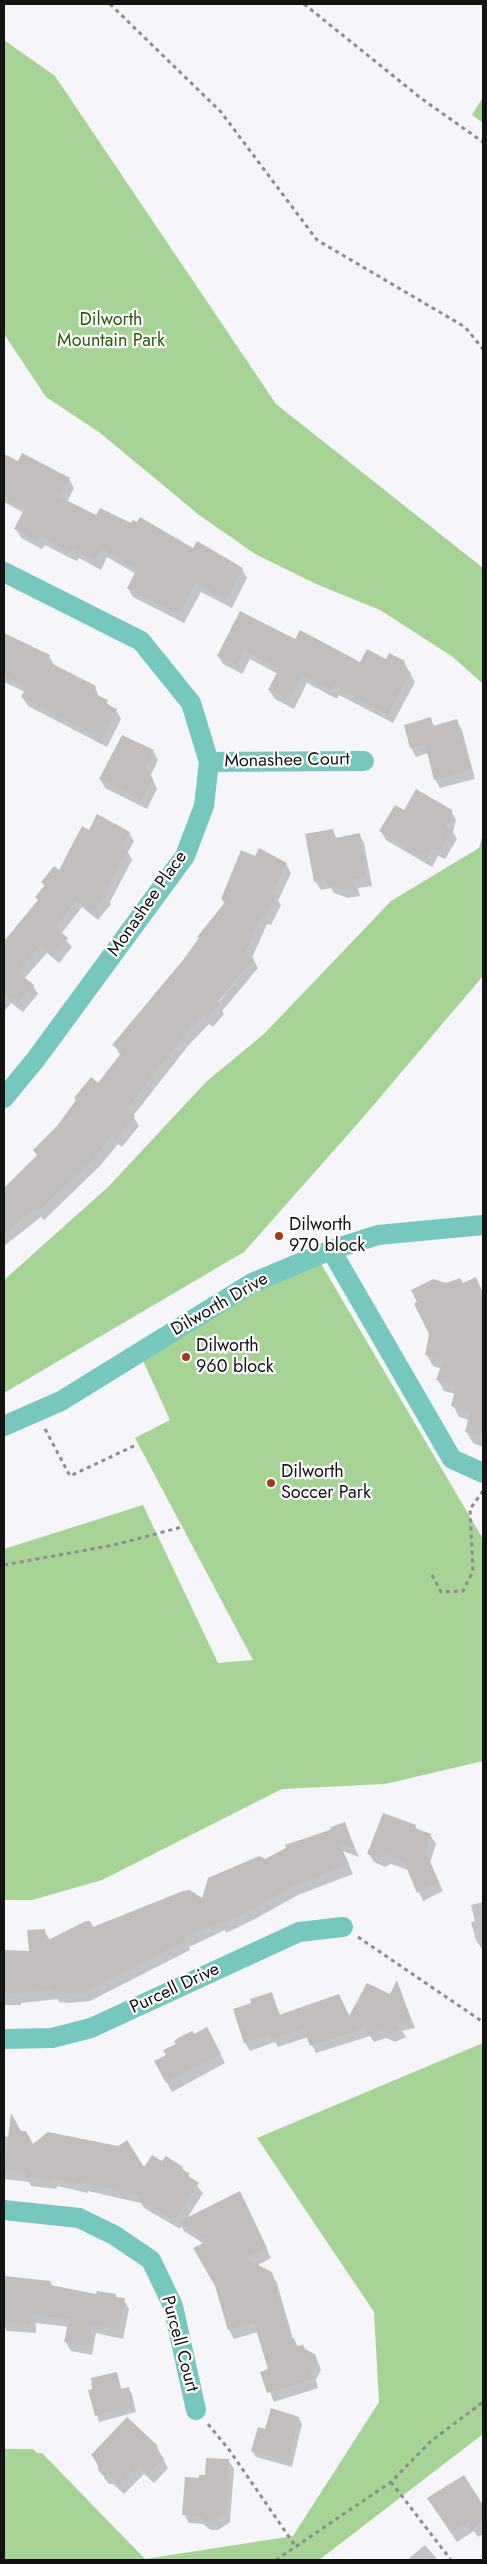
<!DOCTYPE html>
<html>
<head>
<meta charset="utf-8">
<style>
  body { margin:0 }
  #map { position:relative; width:487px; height:2564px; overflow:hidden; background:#f6f6fa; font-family:Jost,sans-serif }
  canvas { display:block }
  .frame { position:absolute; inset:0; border:5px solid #131314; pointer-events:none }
</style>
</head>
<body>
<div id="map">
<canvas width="487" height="2564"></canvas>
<div class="frame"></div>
</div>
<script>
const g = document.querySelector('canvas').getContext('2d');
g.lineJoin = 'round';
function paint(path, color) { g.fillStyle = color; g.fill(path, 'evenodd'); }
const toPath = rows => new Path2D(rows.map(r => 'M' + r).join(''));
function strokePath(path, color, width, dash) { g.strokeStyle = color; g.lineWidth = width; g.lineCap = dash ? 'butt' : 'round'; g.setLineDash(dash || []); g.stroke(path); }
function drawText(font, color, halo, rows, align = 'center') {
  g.font = font + ' Jost,sans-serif'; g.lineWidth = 4.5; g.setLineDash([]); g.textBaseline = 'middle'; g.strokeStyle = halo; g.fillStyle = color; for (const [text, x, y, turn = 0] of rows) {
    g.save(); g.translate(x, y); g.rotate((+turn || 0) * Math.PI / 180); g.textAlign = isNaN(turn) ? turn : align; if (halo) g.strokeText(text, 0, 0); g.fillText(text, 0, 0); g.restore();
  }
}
paint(toPath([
  [4,40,55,76,276,404,483,568,483,684,453,657,380,610,316,584,255,554,199,515,99,432,46,397,4,334],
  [483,97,483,123,472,115],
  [483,834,483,976,360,1121,244,1252,4,1393,4,1280,108,1187,207,1081,264,1034,391,901,479,848],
  [317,1257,483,1539,483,1761,385,1784,282,1789,102,1880,32,1900,4,1900,4,1549,143,1505,218,1663,253,1660,135,1438,170,1420,139,1352],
  [483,2043,483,2434,319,2560,4,2560,4,2449,33,2449,37,2453,42,2453,145,2559,293,2536,379,2402,374,2312,257,2138]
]), '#a5d494');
paint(toPath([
  [4,455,18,463,69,479,74,488,67,502,97,517,132,525,242,569,247,578,232,608,201,592,184,623,133,597,128,588,136,574,107,557,101,570,79,558,77,561,70,558,45,545,42,549,21,538,16,529,24,513,4,502],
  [4,634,49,656,54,665,95,687,99,697,116,710,121,719,107,747,28,706,22,697,25,692,4,682],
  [295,641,361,664,404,662,415,682,393,723,339,695,337,699,307,683,294,709,275,699,269,690,278,674,250,659,242,674,223,664,218,656],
  [430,719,435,727,457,721,462,730,475,779,440,788,435,779,428,753,416,757,411,748,405,726],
  [153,751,158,760,151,775,157,789,147,809,105,788,100,779],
  [451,811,456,820,453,832,457,839,445,859,438,856,432,867,386,840,381,831,404,812],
  [333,831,337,839,359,834,364,843,372,886,358,888,360,896,348,898,334,893,331,888,321,890,315,881],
  [89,832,129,833,134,841,128,852,132,860,110,902,111,904,98,920,82,907,61,934,72,947,59,963,47,953,24,979,33,986,38,994,23,1012,11,1003,4,1012,4,950,6,947,4,943,39,901,45,887,42,882,59,872],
  [255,858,286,864,291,873,278,901,281,905,271,925,267,924,252,958,213,1006,214,1008,253,959,258,968,222,1011,224,1014,213,1027,209,1024,188,1046,133,1116,139,1126,122,1147,118,1144,100,1166,44,1220,41,1217,4,1246,4,1190,38,1156,121,1056,114,1045,184,961,225,905,222,899],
  [446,1285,462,1285,482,1290,483,1294,483,1447,473,1443,466,1431,469,1420,459,1417,453,1405,455,1394,444,1391,438,1380,441,1369,433,1366,426,1354],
  [344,1823,359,1857,343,1851,353,1874,298,1895,253,1920,226,1933,225,1930,189,1947,190,1950,90,2001,70,2003,59,2002,58,1999,21,2003,21,2005,4,2005,4,1951,30,1952,44,1930,50,1940,203,1900,265,1860],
  [415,1826,418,1831,430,1835,436,1844,430,1863,443,1891,423,1901,408,1870,391,1864,385,1867,374,1862,369,1854],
  [483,1902,483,1951,476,1940,471,1922,475,1921,471,1905],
  [397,1983,415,2028,402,2031,406,2037,395,2042,386,2038,374,2042,370,2036,316,2053,308,2037,278,2047,275,2042,250,2051,245,2043,253,2004,271,1994,281,2016,339,1995,350,2017,391,1995],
  [207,2029,225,2063,172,2092,156,2062],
  [21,2132,33,2146,144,2169,162,2163,182,2168,203,2193,186,2220,245,2202,271,2258,256,2266,271,2273,277,2283,293,2339,298,2347,314,2355,319,2364,321,2370,316,2380,318,2388,274,2402,262,2372,270,2370,258,2332,234,2339,229,2330,204,2244,184,2231,181,2226,180,2229,144,2208,141,2203,88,2191,88,2193,57,2186,56,2189,31,2186,29,2182,4,2179,4,2136,9,2137],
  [4,2277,50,2282,53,2286,124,2300,129,2309,123,2339,96,2333,92,2355,71,2351,66,2342,69,2327,36,2323,36,2333,7,2331,4,2326],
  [116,2373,122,2390,128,2388,132,2394,136,2412,99,2422,90,2391],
  [299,2418,302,2424,292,2467,256,2457,252,2451],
  [157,2447,168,2468,154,2483,144,2474,124,2494,113,2484,109,2484,105,2479,92,2455],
  [228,2460,234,2469,230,2522,218,2530,211,2530,203,2524,189,2523,184,2514,200,2479],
  [463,2477,483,2507,483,2534,478,2537,474,2531,457,2542,434,2507],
  [425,2545,438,2560,407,2560]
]), '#0003');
paint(toPath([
  [22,453,70,478,60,497,96,515,100,508,131,523,133,520,137,522,140,517,193,548,197,541,243,568,226,600,196,583,179,615,127,588,137,569,102,549,96,561,73,550,72,552,63,550,40,536,37,541,14,529,25,508,4,497,4,454,18,461],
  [240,611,295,639,300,630,360,662,367,649,386,659,389,653,405,661,401,667,411,672,388,715,334,686,331,691,302,675,289,701,268,690,279,669,245,651,237,666,217,656],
  [4,633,50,655,47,661,96,686,93,693,108,700,106,704,117,709,102,739,21,697,26,687,4,676],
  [431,717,433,726,457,719,471,770,434,780,425,744,410,748,404,725],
  [122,735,154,750,145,769,150,771,147,776,153,779,142,801,99,779],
  [416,789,452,810,452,816,446,826,453,829,439,851,433,848,427,859,379,831,395,805,404,810],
  [97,814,130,832,123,844,126,846,125,849,128,851,105,894,107,895,93,912,77,900,55,927,68,938,53,955,41,945,18,972,34,985,18,1004,4,993,4,941,38,900,35,897,45,885,41,882,54,866,59,870,82,826,89,830],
  [333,829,335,838,360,833,367,877,354,879,355,888,342,890,327,884,326,879,314,882,305,834],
  [259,848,287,863,273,893,276,895,266,917,262,915,246,952,254,959,218,1002,220,1004,207,1019,203,1016,183,1037,127,1109,135,1116,116,1139,112,1135,95,1157,38,1212,35,1209,4,1234,4,1188,37,1155,33,1150,57,1126,76,1100,74,1098,91,1077,98,1083,122,1052,112,1045,183,960,199,938,197,937,226,901,221,899,241,850,255,856],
  [476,1277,483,1293,483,1428,481,1437,465,1432,470,1412,451,1406,456,1386,436,1380,443,1360,425,1355,429,1334,414,1304,417,1302,411,1290,433,1279,446,1283,460,1278,463,1283],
  [383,1813,416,1825,415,1828,431,1834,426,1853,439,1882,417,1893,404,1862,386,1855,379,1858,367,1854],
  [345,1822,355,1849,339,1843,349,1864,293,1887,248,1912,220,1925,219,1922,185,1938,186,1941,84,1993,64,1994,64,1992,53,1993,53,1990,4,1995,4,1950,29,1951,27,1930,45,1929,46,1941,86,1921,90,1921,93,1927,183,1891,190,1890,202,1898,208,1878,259,1856,265,1859,286,1848,285,1845,330,1830,331,1827],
  [397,1980,411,2020,397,2024,402,2029,390,2034,381,2030,368,2035,365,2028,310,2046,304,2029,272,2039,270,2034,244,2043,233,2009,251,2003,250,1999,272,1992,279,2015,339,1994,349,2016,367,1983,390,1994],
  [207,2027,221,2054,166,2083,154,2061,166,2055,163,2050,176,2044,174,2041,178,2038,192,2031,194,2034],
  [11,2113,21,2131,26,2131,33,2144,48,2132,118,2146,127,2140,144,2167,152,2155,162,2161,166,2156,183,2167,182,2169,190,2174,188,2176,199,2183,175,2220,137,2199,140,2196,84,2183,83,2185,52,2178,52,2181,25,2177,25,2173,4,2170],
  [240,2191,267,2248,246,2259,272,2272,291,2339,294,2338,297,2346,303,2345,305,2349,315,2354,317,2360,311,2370,314,2379,267,2393,260,2372,268,2369,254,2323,228,2330,215,2286,193,2248,207,2241,178,2222],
  [4,2276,51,2281,50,2285,96,2294,97,2291,116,2294,116,2297,125,2298,119,2330,92,2325,88,2347,64,2342,69,2319,32,2315,31,2325,4,2322],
  [117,2372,121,2389,129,2387,133,2406,95,2416,88,2390,92,2389,91,2378],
  [271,2408,299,2417,289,2462,251,2451,258,2427,265,2429],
  [127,2417,158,2446,155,2449,164,2458,148,2475,139,2465,119,2486,107,2475,103,2475,98,2470,98,2463,91,2455],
  [206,2458,229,2459,226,2513,212,2521,205,2521,197,2516,182,2515,185,2477,199,2478,199,2475,205,2475],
  [464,2475,483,2505,483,2521,472,2529,468,2522,451,2533,427,2498]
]), '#c3bebe');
strokePath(toPath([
  [110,4,221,112,317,240,465,327,483,349],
  [304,4,422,99,483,142],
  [45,1429,70,1476,136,1445],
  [4,1565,114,1545,182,1527],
  [432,1575,441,1592,463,1591,473,1571,470,1509,483,1491],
  [358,1937,483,2022],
  [208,2424,230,2451,296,2547],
  [391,2482,451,2560],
  [276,2560,391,2482,431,2441,483,2402]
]), '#8d8d90', 3, [4, 4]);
strokePath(toPath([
  [4,572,141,641,191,703,209,762,204,806,185,856,36,1059,4,1098],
  [209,762,364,761],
  [331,1250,452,1459,483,1473],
  [4,1426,61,1401,252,1283,331,1250,378,1235,483,1225],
  [4,2039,52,2038,91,2028,299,1932,343,1927],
  [4,2210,79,2218,114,2235,151,2260,173,2306,196,2410]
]), '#76c8bf', 20);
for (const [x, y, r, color] of [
  [279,1236,5,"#a33b1a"],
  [186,1357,5,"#a33b1a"],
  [271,1483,5,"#a33b1a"]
]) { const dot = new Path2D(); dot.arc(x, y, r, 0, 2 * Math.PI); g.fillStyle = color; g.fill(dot); strokePath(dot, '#fff', 2); }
drawText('18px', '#285c0b', '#fff', [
  ["Dilworth",111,321],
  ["Mountain Park",111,342]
]);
drawText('18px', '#131314', '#fff', [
  ["Monashee Court",287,761,-1],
  ["Monashee Place",148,904,-55],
  ["Dilworth Drive",220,1305,-30],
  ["Purcell Drive",175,1989,-25],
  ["Purcell Court",179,2344,75]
]);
drawText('18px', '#131314', '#fff', [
  ["Dilworth",289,1226],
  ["970 block",289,1247],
  ["Dilworth",196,1347],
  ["960 block",196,1368],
  ["Dilworth",281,1473],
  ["Soccer Park",281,1494]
], 'left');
</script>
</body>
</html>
